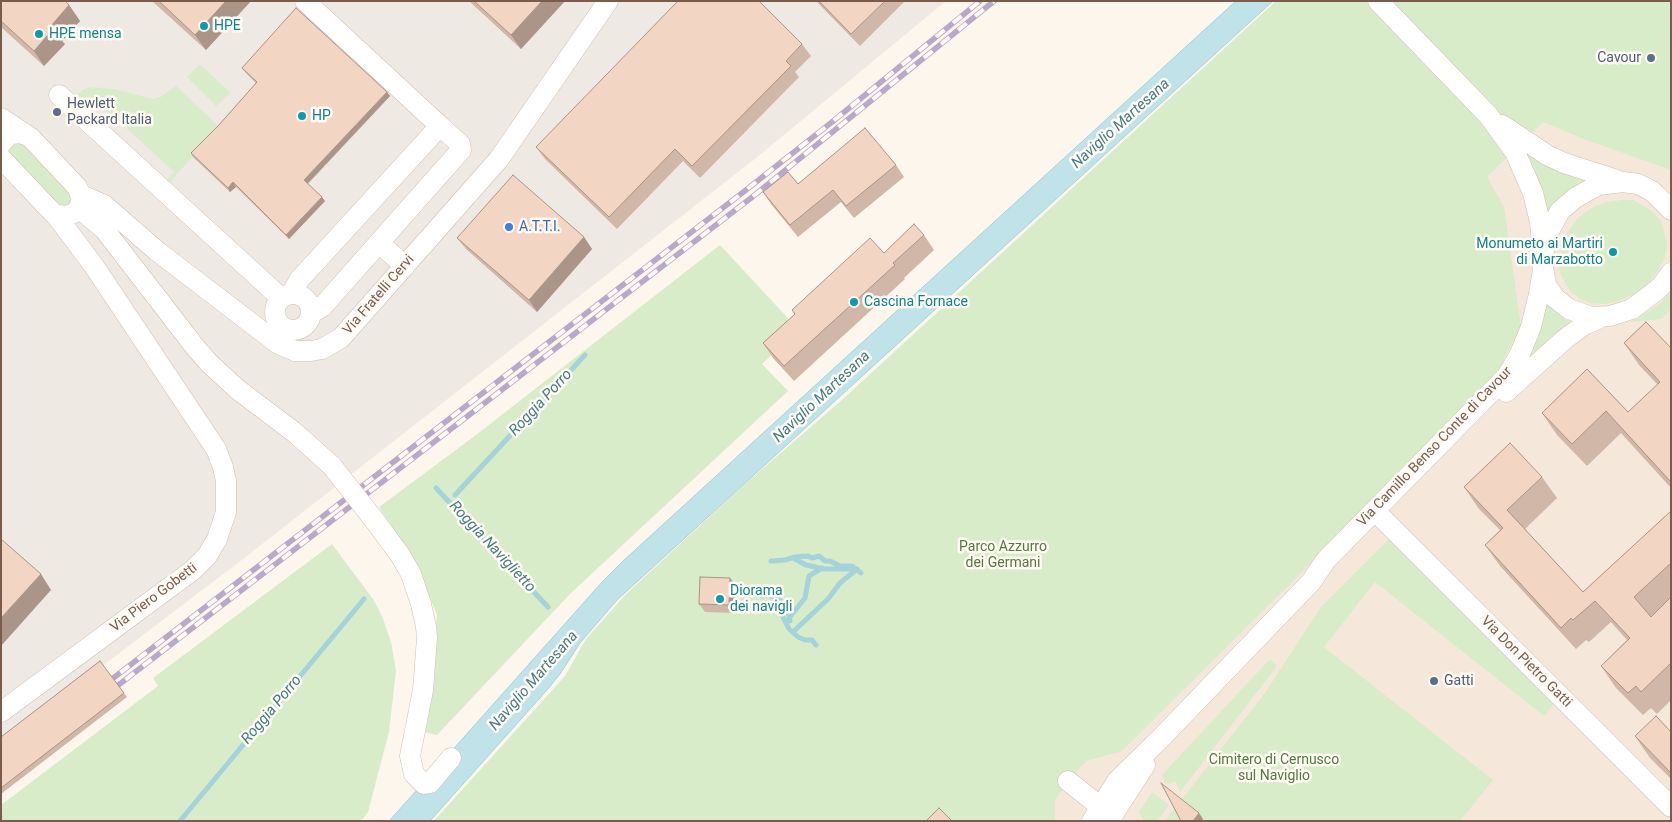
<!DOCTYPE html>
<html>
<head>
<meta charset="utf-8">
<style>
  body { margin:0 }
  #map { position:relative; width:1672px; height:822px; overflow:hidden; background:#fdf6ec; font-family:Roboto,sans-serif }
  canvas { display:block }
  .frame { position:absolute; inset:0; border:2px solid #7a5c4d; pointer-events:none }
</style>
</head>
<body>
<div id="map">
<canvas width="1672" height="822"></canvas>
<div class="frame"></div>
</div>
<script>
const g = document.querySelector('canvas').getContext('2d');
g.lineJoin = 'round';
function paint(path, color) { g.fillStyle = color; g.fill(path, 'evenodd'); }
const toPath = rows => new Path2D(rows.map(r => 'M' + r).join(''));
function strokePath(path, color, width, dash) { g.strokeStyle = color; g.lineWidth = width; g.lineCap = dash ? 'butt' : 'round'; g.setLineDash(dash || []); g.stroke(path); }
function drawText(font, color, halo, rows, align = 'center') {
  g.font = font + ' Roboto,sans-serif'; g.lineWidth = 5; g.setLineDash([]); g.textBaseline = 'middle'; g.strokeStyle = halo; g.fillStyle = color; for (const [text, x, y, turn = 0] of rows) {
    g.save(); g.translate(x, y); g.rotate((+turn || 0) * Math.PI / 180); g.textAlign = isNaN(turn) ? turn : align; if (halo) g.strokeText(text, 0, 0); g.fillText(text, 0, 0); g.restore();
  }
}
paint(toPath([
  [1671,1,1671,821,711,821]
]), '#f5e8da');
paint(toPath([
  [1,1,946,1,756,158,243,559,1,743],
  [162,96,219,127,166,180,174,172,94,99,78,99,80,98,153,99]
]), '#efe9e4');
paint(toPath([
  [1276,1,1671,1,1671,170,1586,140,1543,122,1487,177,1504,207,1521,326,1499,369,1304,570,1122,751,1086,761,1068,781,1055,800,1055,821,434,821,565,676,586,639,626,594,746,483,843,399],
  [200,64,230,93,216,106,187,77],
  [176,86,219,127,169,183,166,181,174,172,94,99,87,106,78,100,80,98,79,94,82,90,92,87,114,89,153,99,162,96],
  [19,140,73,191,73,203,60,207,8,153,8,148],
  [1521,149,1587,180,1547,218],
  [1622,200,1633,200,1644,206,1653,212,1661,221,1667,244,1665,258,1657,272,1645,287,1632,295,1619,301,1604,304,1590,303,1580,299,1571,292,1565,283,1560,272,1559,260,1562,245,1568,231,1578,218,1593,207,1607,202],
  [720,245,799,330,762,364,788,391,570,594,437,735,424,732,437,615,416,563,379,507,472,438],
  [1671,292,1671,309,1661,319,1630,322,1656,307],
  [1547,304,1563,318,1572,323,1522,372],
  [1389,539,1554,704,1544,716,1375,582,1324,647,1493,780,1460,821,1165,821,1265,693,1321,607],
  [332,544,373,599,382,616,391,642,396,671,389,732,368,812,361,821,1,821,1,805,158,686,153,678],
  [1270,659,1277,666,1180,792,1175,781,1166,785,1162,775],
  [1152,792,1169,805,1157,821,1144,821,1139,812]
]), '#d8ecc9');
const water = toPath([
  [1236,1,1273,1,617,600,580,643,560,674,547,690,430,821,389,821,416,791,431,788,448,755,603,581,623,561,1236,1]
]);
paint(water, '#bfe3e8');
strokePath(water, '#a5d3da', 1);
strokePath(toPath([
  [436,488,548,607],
  [455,495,585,355],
  [795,559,806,565,824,569,857,569],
  [771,561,785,560,795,557,808,556,812,558,819,556,825,561,830,561,840,566,852,566,861,573],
  [762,596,768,595,778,599,787,606,790,621],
  [765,603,779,609,789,629,798,637,805,640,812,640,816,645],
  [789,618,805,598,809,576,822,568],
  [794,633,794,631,828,599,840,583,857,569],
  [180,821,364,599]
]), '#a5d3da', 5);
const minor = toPath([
  [1378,1,1488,115,1515,152,1533,193,1540,222,1542,244],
  [59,95,281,298],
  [1,118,31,138,77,187,82,198,79,208,74,213,66,216,54,214,1,158],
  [1502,125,1547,155,1564,163,1617,180],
  [1,144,8,136,12,134,20,133,26,135],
  [81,195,104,205,157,251,277,343,295,351,311,351,322,349,341,338,499,159,608,1],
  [79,208,104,229,195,347,209,363,237,389,294,432,332,466],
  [1671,210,1652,191,1638,184,1623,182,1598,185,1575,198,1560,211,1547,235,1542,261,1546,285,1555,298,1569,309,1591,317,1610,316,1632,309,1657,290,1663,284,1671,273],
  [379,243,405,266],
  [292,293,299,280,440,126,305,1],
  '275 312a18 18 0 1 1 36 0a18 18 0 1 1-36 0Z',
  [312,313,322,307,461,150,460,144,440,126],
  [1506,392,1565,339,1584,325,1600,318],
  [1381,517,1671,807],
  [375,521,400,555,411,574,421,604,426,627,427,638,423,690,410,756,414,774,424,784,430,783,451,758],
  [1,712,193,570,207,556,217,539,226,512,226,481,223,467,216,449,94,266,55,214],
  [1068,781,1111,815],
  [1092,821,1117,781,1124,774,1160,739,1311,582,1326,560,1507,376,1519,356,1531,327,1539,294,1543,270],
  [1109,821,1145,765]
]);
strokePath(minor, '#d1beb0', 21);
strokePath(minor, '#fff', 20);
const rail = toPath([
  [103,686,746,190,832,122,980,1],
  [108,693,751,198,994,1]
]);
strokePath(rail, '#b9a8c9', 5.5);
strokePath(rail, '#fffaf3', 4, [11]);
const minorBridge = toPath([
  [332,466,375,521]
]);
strokePath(minorBridge, '#d1beb0', 21, []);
strokePath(minorBridge, '#fff', 20);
paint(toPath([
  [1,1,66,2,69,5,80,21,62,41,65,44,44,66,1,27],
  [152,1,251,1,206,50],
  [469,1,565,1,521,49],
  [816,1,905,1,860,46],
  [802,44,811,56,795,72,799,77,700,178,683,161,617,229,545,159,536,147],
  [242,68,387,92,390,96,308,184,325,201,289,239,236,187,230,192,193,157,191,153,218,126,256,83,245,72],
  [896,165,904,177,854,218,841,202,798,237,771,204,763,192,798,184],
  [924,235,934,250,904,278,905,279,794,381,773,358,763,343,795,314,792,310,884,253],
  [584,237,592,249,537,312,466,249,457,238],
  [1624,343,1671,348,1671,488,1621,433,1587,466,1557,435,1542,413,1587,369,1628,412,1658,385,1639,365],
  [1542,477,1557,498,1525,529,1583,592,1671,511,1671,700,1657,714,1651,708,1643,715,1616,688,1601,666,1627,640,1611,622,1589,642,1586,640,1576,649,1500,566,1485,545,1500,530,1479,509,1464,487],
  [730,578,736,586,735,613,705,612,699,604],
  [100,661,127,697,1,794,1,737],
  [1671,732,1671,779,1650,758,1635,736]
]), '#d1b7a8');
paint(toPath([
  [226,1,251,1,206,50,195,35],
  [542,1,565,1,521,49,511,35],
  [69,5,80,21,62,41,65,44,44,66,34,51,51,26],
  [387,92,390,96,307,184,304,180],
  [233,182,236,187,230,192,228,188],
  [322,197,325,201,289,239,286,235],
  [584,237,592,249,537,312,529,300],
  [41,574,51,590,1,646,1,618],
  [730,578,736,586,735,613,729,605],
  [1199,813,1203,819,1202,821,1193,821]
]), '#aa9588');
const building = toPath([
  [1,1,65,1,69,5,51,26,54,28,34,51,1,21,1,1],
  [159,1,226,1,195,35,159,1],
  [474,1,542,1,511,35,474,1],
  [678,1,759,1,802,44,786,61,791,66,692,166,675,149,609,217,536,147,678,1],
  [819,1,885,1,851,34,819,1],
  [296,8,387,92,304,180,322,197,286,235,233,182,228,188,191,153,218,126,257,82,242,68,296,8],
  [865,128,896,165,846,206,833,190,790,225,763,192,788,172,798,184,865,128],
  [513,175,584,237,529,300,457,238,513,175],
  [914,224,924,235,893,263,895,265,784,366,763,343,795,314,792,310,870,238,884,253,914,224],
  [1646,322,1671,348,1671,482,1606,411,1572,444,1542,413,1587,369,1628,412,1660,382,1624,343,1646,322],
  [1510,443,1542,477,1507,510,1583,592,1671,511,1671,563,1634,597,1651,617,1671,597,1671,663,1641,692,1636,686,1628,693,1601,666,1630,638,1595,601,1573,620,1571,618,1561,628,1485,545,1503,528,1464,487,1510,443],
  [1,539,41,574,1,618,1,539],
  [700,577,730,578,729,605,699,604,700,577],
  [100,661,124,693,1,788,1,737,100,661],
  [1656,716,1671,732,1671,773,1635,736,1656,716],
  [1161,783,1199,813,1193,821,1181,821,1161,783],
  [939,808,952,821,926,821,939,808]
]);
paint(building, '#f3d5c3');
strokePath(building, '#aa9588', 1);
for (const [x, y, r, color] of [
  [204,26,5,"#0f9aa8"],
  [39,34,5,"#0f9aa8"],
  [1651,58,5,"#5c6f8a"],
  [57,112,5,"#5c6f8a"],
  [302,116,5,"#0f9aa8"],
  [509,227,5,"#3f7fe0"],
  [1613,252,5,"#0f9aa8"],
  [854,302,5,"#0f9aa8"],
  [720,599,5,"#0f9aa8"],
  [1434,681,5,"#5c6f8a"]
]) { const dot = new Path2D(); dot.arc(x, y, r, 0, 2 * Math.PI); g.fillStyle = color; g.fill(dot); strokePath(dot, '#fffaf3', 2); }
drawText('14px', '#0d838f', '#fffaf3', [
  ["HPE",214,26],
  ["HPE mensa",49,34],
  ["HP",312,116],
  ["Monumeto ai Martiri",1603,244,"right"],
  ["di Marzabotto",1603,260,"right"],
  ["Cascina Fornace",864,302],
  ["Diorama",730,591],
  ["dei navigli",730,607]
], 'left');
drawText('14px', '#4e5e75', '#fffaf3', [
  ["Cavour",1641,58,"right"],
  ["Hewlett",67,104],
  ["Packard Italia",67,120],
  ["Gatti",1444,681]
], 'left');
drawText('14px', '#366cbe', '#fffaf3', [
  ["A.T.T.I.",519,227]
], 'left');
drawText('14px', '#7a5c4d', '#fffaf3', [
  ["Via Fratelli Cervi",379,295,-49],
  ["Via Camillo Benso Conte di Cavour",1435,447,-46],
  ["Via Piero Gobetti",154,598,-37],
  ["Via Don Pietro Gatti",1526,662,45]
]);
drawText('14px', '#537a41', '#fffaf3', [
  ["Parco Azzurro",1003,547],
  ["dei Germani",1003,563],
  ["Cimitero di Cernusco",1274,760],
  ["sul Naviglio",1274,776]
]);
drawText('italic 15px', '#437c86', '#fffaf3', [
  ["Naviglio Martesana",1121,124,-42],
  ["Naviglio Martesana",822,397,-43],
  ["Roggia Porro",541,403,-47],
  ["Roggia Naviglietto",492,547,47],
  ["Naviglio Martesana",534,681,-49],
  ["Roggia Porro",272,710,-50]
]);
</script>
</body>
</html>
